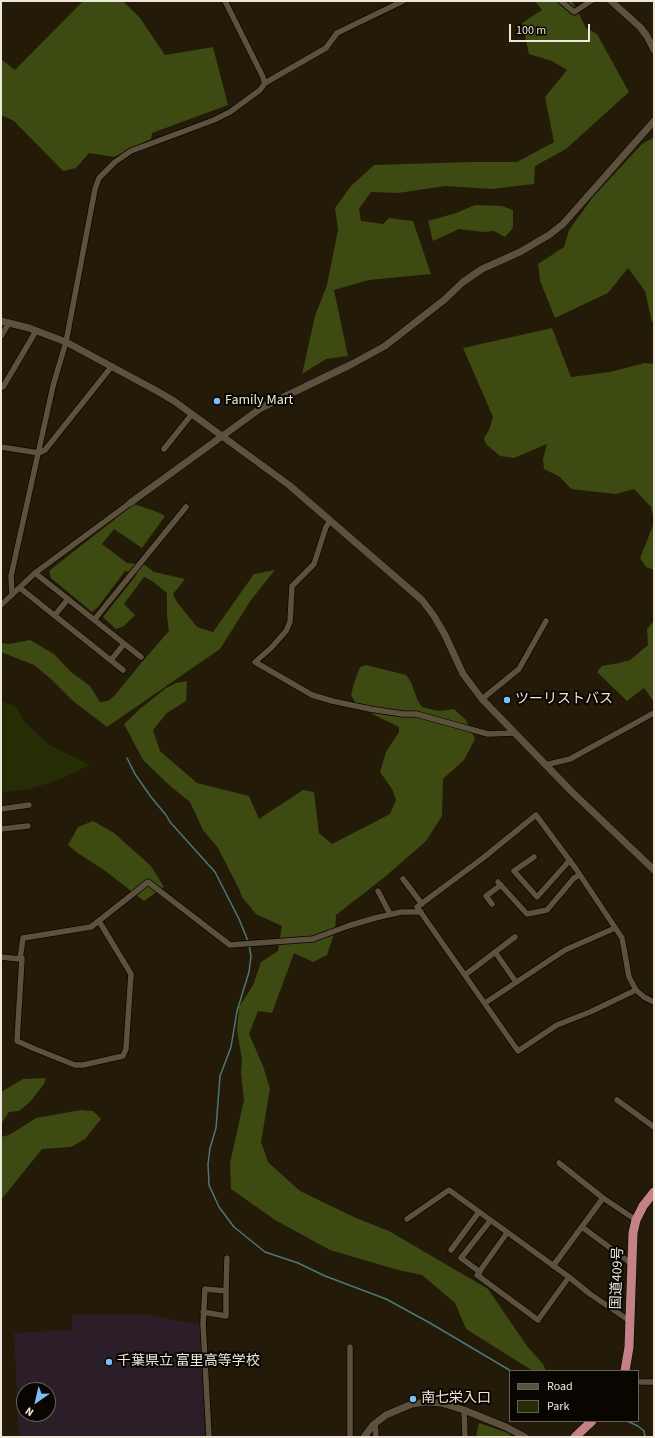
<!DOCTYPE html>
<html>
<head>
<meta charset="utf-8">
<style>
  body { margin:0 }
  #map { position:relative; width:655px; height:1438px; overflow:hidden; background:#231a08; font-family:"Source Sans 3",sans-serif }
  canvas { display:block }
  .frame { position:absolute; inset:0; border:2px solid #eee8dc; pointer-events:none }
  .legend { position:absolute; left:509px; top:1370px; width:130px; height:52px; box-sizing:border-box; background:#090602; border:1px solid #656059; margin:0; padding:5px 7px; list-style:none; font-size:12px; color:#eee8dc }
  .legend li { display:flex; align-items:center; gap:8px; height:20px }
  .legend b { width:20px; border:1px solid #656059 }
  .north { position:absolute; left:16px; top:1382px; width:40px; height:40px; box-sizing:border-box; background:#090602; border:1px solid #656059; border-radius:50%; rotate:214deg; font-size:11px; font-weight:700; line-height:16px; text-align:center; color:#eee8dc }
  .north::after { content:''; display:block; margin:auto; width:14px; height:18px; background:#7bbef8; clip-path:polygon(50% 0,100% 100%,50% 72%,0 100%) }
  .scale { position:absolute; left:509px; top:24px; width:81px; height:18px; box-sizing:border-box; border:2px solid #eee8dc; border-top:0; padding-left:5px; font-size:12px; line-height:14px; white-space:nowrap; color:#eee8dc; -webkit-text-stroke:3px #090602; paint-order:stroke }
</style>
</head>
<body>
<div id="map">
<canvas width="655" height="1438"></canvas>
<div class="frame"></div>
<ul class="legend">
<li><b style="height:5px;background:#5b513d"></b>Road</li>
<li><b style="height:11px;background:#252d05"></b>Park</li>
</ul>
<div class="north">N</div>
<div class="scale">100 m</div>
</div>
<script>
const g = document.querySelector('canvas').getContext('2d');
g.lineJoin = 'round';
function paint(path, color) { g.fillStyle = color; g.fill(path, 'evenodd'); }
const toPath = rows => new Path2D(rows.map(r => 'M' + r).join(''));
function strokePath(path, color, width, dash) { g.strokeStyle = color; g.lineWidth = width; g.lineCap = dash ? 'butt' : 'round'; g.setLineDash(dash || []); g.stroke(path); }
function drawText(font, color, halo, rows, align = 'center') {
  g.font = font + ' "Source Sans 3","Noto Sans JP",sans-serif'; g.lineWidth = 4; g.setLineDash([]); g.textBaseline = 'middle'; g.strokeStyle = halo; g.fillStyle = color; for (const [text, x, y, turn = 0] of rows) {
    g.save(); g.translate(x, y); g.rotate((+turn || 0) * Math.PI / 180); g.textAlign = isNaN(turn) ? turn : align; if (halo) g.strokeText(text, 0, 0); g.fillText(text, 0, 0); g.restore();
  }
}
paint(toPath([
  [72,1315,150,1315,200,1325,204,1408,205,1437,19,1437,14,1333,72,1330],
  [24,1390,48,1390,48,1414,24,1414]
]), '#2c1e29');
paint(toPath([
  [1,701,15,706,25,722,49,745,90,765,56,781,28,789,1,793]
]), '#252d05');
paint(toPath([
  [83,1,123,1,140,18,165,55,213,47,228,105,152,133,151,139,114,157,89,153,76,168,63,171,14,121,1,115,1,59,15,70],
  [535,1,572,1,586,28,597,34,629,92,566,149,535,166,534,184,492,189,445,186,398,193,371,192,359,209,361,221,383,224,389,218,413,221,431,274,369,280,334,290,348,356,326,359,302,374,315,316,327,285,338,230,335,208,351,186,374,165,470,162,517,162,554,142,545,97,567,70,552,61,529,54,522,23,542,10],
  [654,137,654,322,652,322,645,291,628,268,608,293,555,318,540,281,538,264,564,247,569,230,593,197,642,144],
  [475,205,502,206,513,210,513,228,505,237,494,231,483,232,459,229,433,241,428,221,456,213],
  [552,328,571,377,610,372,645,363,654,364,654,520,651,507,634,489,616,494,571,489,560,477,544,469,543,459,547,444,514,458,500,456,486,444,484,438,489,430,493,417,463,348],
  [134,504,160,513,165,516,142,548,114,529,102,544,127,563,145,565,154,572,185,579,173,594,177,602,197,627,213,632,254,574,275,570,251,600,220,649,107,727,73,701,51,679,34,665,1,652,1,643,9,644,30,640,54,654,71,672,90,686,100,702,108,701,115,695,142,662,169,631,167,616,167,593,152,581,144,577,124,604,135,615,124,626,116,629,103,617,137,574,125,571,98,607,92,612,51,578,49,571],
  [654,523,654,570,646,567,640,558],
  [654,621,654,702,644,688,627,701,597,672,602,666,619,663,630,660,648,645,647,629],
  [366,665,406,675,411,682,417,699,422,707,438,711,454,709,466,720,475,739,464,760,443,779,442,816,426,841,386,876,336,915,335,931,327,955,313,962,294,953,272,1013,258,1011,249,1034,263,1066,270,1089,261,1142,268,1162,300,1191,356,1218,389,1231,488,1289,527,1346,543,1364,546,1371,533,1371,466,1329,455,1303,422,1275,398,1270,330,1250,275,1220,231,1189,230,1163,244,1100,241,1073,242,1059,237,1030,239,1007,253,985,261,962,278,951,282,926,256,914,242,897,239,889,218,848,203,830,190,802,169,785,143,760,124,724,141,708,166,688,176,683,187,681,186,701,167,713,153,730,160,751,197,783,249,796,259,819,303,790,314,792,319,833,332,844,390,814,396,800,392,789,380,772,386,752,399,732,399,727,358,707,351,695,354,683,360,667],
  [93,821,114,833,151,866,164,887,144,901,104,870,79,854,68,845,78,827],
  [46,1078,44,1084,30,1102,19,1111,9,1112,1,1124,1,1092,23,1079],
  [81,1110,93,1111,101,1119,85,1139,71,1147,42,1149,1,1200,1,1137,9,1135,36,1118],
  [479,1423,508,1433,513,1437,476,1437]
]), '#3d4a11');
strokePath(toPath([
  [127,758,135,774,151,797,166,815,170,822,215,872,239,919,248,941],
  [249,945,251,956,249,972,237,1011,231,1047,220,1076,216,1128,210,1148,208,1164,209,1185,219,1207,234,1227,265,1252,298,1263,325,1276,386,1299,430,1323,511,1371],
  [627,1421,638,1426,644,1431,645,1437]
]), '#4e777a', 1.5);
const minor = toPath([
  [561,1,574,12,591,1],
  [265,83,326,48,337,33,403,1],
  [1,336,9,323],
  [1,387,3,387,36,331],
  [1,447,39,453,45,450,112,366],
  [164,449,192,414],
  [330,521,326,527,314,564,292,586,290,622,286,631,271,648,255,662,312,695,332,701,370,709,403,714,416,714,488,734,514,733],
  [35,573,141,657],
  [20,588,123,670],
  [12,595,11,576,53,386,66,342,95,189,99,178,115,162,131,151,214,120,230,112,260,90,265,83,262,75,225,1],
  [1,605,35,573,130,503],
  [55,615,68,599],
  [94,620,186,507],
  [111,660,124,644],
  [482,699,519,669,546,621],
  [545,765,570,759,654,713],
  [1,809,29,805],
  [1,829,28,826],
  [534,857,514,871,537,897,570,860],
  [403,879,422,904],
  [498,882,527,914,547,910,574,878,580,875],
  [378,891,390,914],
  [492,904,486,896,501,885],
  [99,921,131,974,126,1049,123,1056,83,1065,75,1065,35,1049,17,1041,22,958,20,959,23,938,91,927,148,882,230,945,313,939,348,926,375,918,401,912,421,912],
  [495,952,516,982],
  [1,957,20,959],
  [465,975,515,937],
  [636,990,590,1012,557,1025,518,1051,417,907,483,858,536,815,576,869,622,938,629,977,636,990,644,997,654,1002],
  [485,1003,565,950,615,928],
  [617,1100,654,1127],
  [559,1163,603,1198,636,1220],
  [407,1219,449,1190,569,1277,590,1294,630,1321],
  [582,1227,632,1264],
  [507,1233,477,1275,538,1320,569,1277],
  [451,1250,479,1212],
  [553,1266,603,1198],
  [480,1272,461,1258,490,1221],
  [203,1312,226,1316,226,1291,227,1258],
  [638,1382,654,1382],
  [464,1410,465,1437],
  [375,1423,376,1437],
  [209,1437,203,1323,205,1289,226,1291],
  [350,1437,350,1347]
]);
const tertiary = toPath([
  [611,1,640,27,647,36,654,50],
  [1,321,29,328,66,342,157,391,174,401,289,485,422,600,434,616,445,635,463,674,482,699,571,791,654,870],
  [130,503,261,408,352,364,385,346,444,300,463,282,482,269,520,252,549,235,563,224,654,121],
  [364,1437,373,1425,386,1415,412,1404,426,1402,441,1403,464,1410,506,1427,525,1437]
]);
const trunk = toPath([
  [625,1371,629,1347,633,1233,636,1220,643,1206,654,1192],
  [575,1437,592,1421]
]);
strokePath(minor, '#0c0500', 7);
strokePath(tertiary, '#0c0500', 8);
strokePath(trunk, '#0c0500', 10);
strokePath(minor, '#5b513d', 5.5);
strokePath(tertiary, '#5b513d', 7);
strokePath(trunk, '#c48288', 9);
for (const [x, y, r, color] of [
  [217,401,4,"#7bbef8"],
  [507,700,4,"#7bbef8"],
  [109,1362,4,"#7bbef8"],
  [413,1399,4,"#7bbef8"]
]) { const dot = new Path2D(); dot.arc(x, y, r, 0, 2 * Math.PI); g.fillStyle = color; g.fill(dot); strokePath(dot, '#090602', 1.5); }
drawText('14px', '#eee8dc', '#090602', [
  ["Family Mart",225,401],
  ["ツーリストバス",515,700],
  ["千葉県立 富里高等学校",117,1362],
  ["南七栄入口",421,1399]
], 'left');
drawText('14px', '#eee8dc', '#090602', [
  ["国道409号",618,1278,-88]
]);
</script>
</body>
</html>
